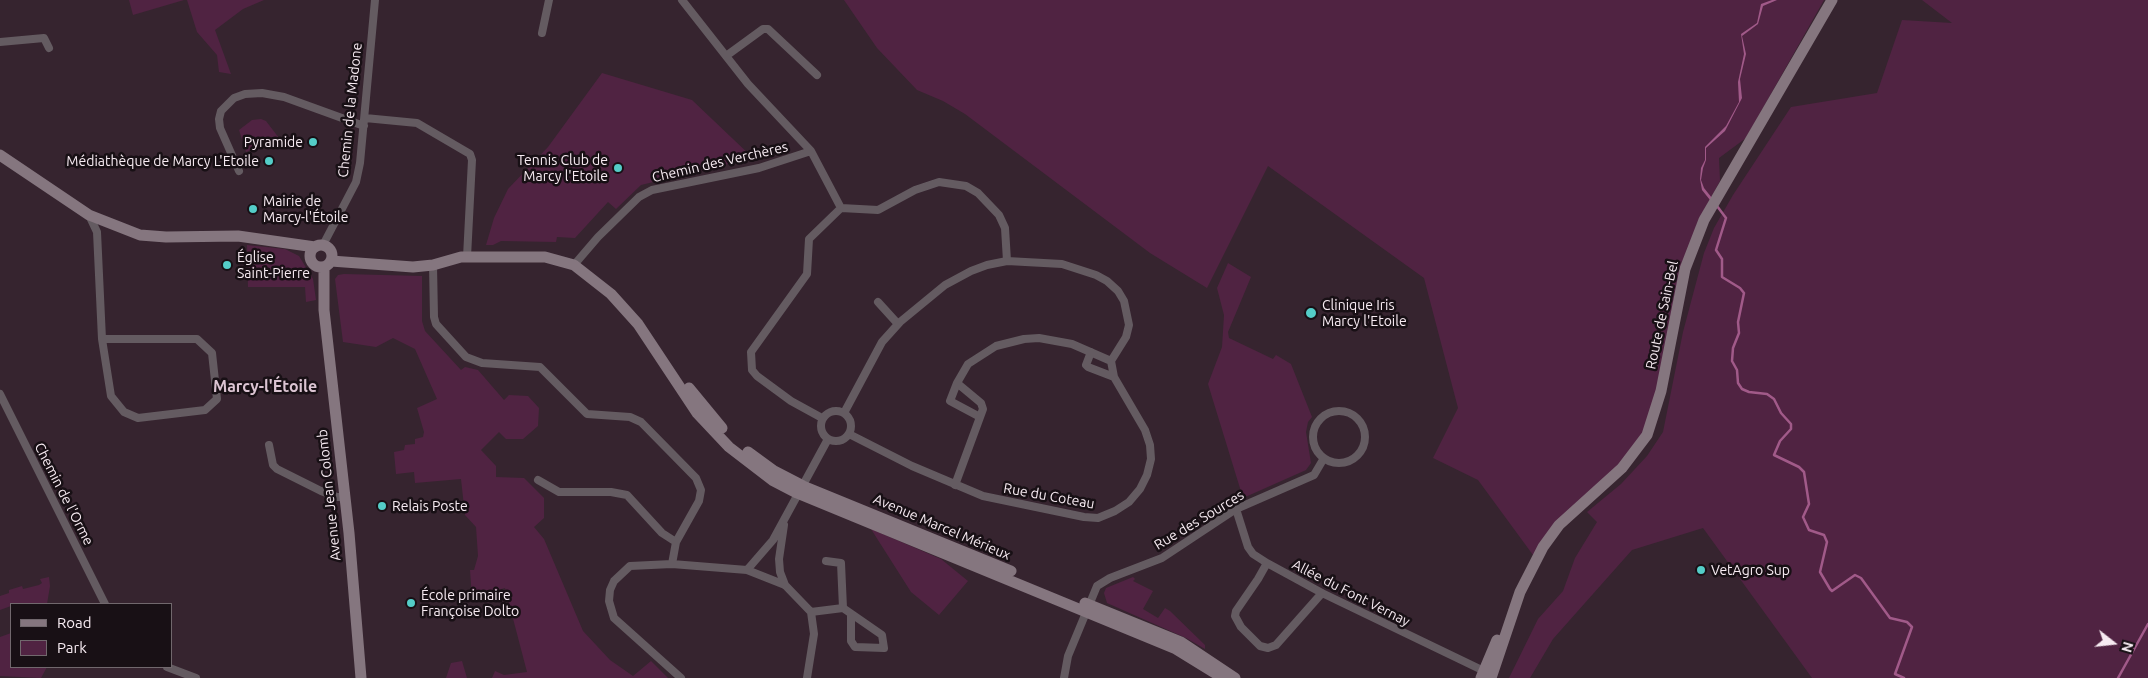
<!DOCTYPE html>
<html>
<head>
<meta charset="utf-8">
<style>
  body { margin:0 }
  #map { position:relative; width:2148px; height:678px; overflow:hidden; background:#36242f; font-family:Ubuntu,sans-serif }
  canvas { display:block }
  .legend { position:absolute; left:10px; top:603px; width:162px; height:65px; box-sizing:border-box; background:#181015; border:1px solid #71686d; margin:0; padding:6px 9px; list-style:none; font-size:15px; color:#f7ebf2 }
  .legend li { display:flex; align-items:center; gap:10px; height:25px }
  .legend b { width:25px; border:1px solid #71686d }
  .north { position:absolute; left:2088px; top:618px; width:50px; height:50px; -webkit-text-stroke:4px #181015; paint-order:stroke; rotate:106deg; font-size:14px; font-weight:700; line-height:20px; text-align:center; color:#f7ebf2 }
  .north::after { content:''; display:block; margin:auto; width:18px; height:22px; background:#f7ebf2; clip-path:polygon(50% 0,100% 100%,50% 72%,0 100%) }
</style>
</head>
<body>
<div id="map">
<canvas width="2148" height="678"></canvas>
<ul class="legend">
<li><b style="height:6px;background:#85767f"></b>Road</li>
<li><b style="height:14px;background:#502342"></b>Park</li>
</ul>
<div class="north">N</div>
</div>
<script>
const g = document.querySelector('canvas').getContext('2d');
g.lineJoin = 'round';
function paint(path, color) { g.fillStyle = color; g.fill(path, 'evenodd'); }
const toPath = rows => new Path2D(rows.map(r => 'M' + r).join(''));
function strokePath(path, color, width, dash) { g.strokeStyle = color; g.lineWidth = width; g.lineCap = dash ? 'butt' : 'round'; g.setLineDash(dash || []); g.stroke(path); }
function drawText(font, color, halo, rows, align = 'center') {
  g.font = font + ' Ubuntu,sans-serif'; g.lineWidth = 5; g.setLineDash([]); g.textBaseline = 'middle'; g.strokeStyle = halo; g.fillStyle = color; for (const [text, x, y, turn = 0] of rows) {
    g.save(); g.translate(x, y); g.rotate((+turn || 0) * Math.PI / 180); g.textAlign = isNaN(turn) ? turn : align; if (halo) g.strokeText(text, 0, 0); g.fillText(text, 0, 0); g.restore();
  }
}
paint(toPath([
  [129,0,184,0,133,15],
  [187,0,264,0,243,9,215,30,231,74,219,72,217,55,197,32],
  [844,0,1824,0,1746,138,1719,158,1720,181,1697,223,1648,426,1636,446,1533,555,1478,480,1433,458,1458,408,1424,278,1268,166,1207,288,1150,253,965,114,943,101,917,90,877,48],
  [1922,0,2148,0,2148,678,1812,678,1703,528,1632,550,1553,639,1530,678,1509,678,1538,619,1563,591,1575,558,1597,522,1587,512,1621,484,1647,456,1663,432,1683,332,1704,253,1714,228,1733,195,1791,107,1877,93,1902,20,1952,23],
  [602,73,692,100,753,158,641,185,616,209,608,202,575,238,557,237,556,242,501,241,493,245,486,245,494,218,508,189,548,147],
  [261,119,266,121,279,138,246,152,239,130,252,120],
  [247,245,285,249,299,256,313,279,316,300,306,302,305,287,248,287],
  [1228,263,1251,277,1228,332,1229,338,1273,359,1276,355,1291,364,1312,417,1308,422,1306,432,1311,463,1306,470,1243,498,1208,384,1222,347,1224,315,1217,288],
  [344,274,422,276,422,321,425,331,461,370,465,367,478,370,504,400,509,395,528,396,539,408,538,426,523,439,506,439,499,432,481,450,496,466,496,477,524,478,544,498,544,518,534,527,544,539,583,631,610,660,633,676,651,661,668,678,492,678,495,671,504,675,527,672,505,588,472,598,470,570,474,570,478,556,476,527,465,515,461,479,415,483,414,472,396,474,394,452,404,450,405,445,415,444,415,439,423,437,424,432,417,408,437,399,415,349,393,338,376,347,343,342,335,279,338,275],
  [871,529,941,559,968,581,939,615,911,592],
  [49,577,50,586,47,604,11,604,11,606,0,610,0,596,9,593,9,590,22,586,23,589,39,585,42,583,40,579],
  [1133,577,1135,579,1133,581,1153,591,1143,609,1158,618,1165,608,1170,611,1205,645,1205,649,1186,638,1107,603,1104,593,1106,588],
  [11,633,11,667,47,667,41,678,0,676,0,637],
  [462,661,467,678,446,678,451,663]
]), '#502342');
paint(toPath([
  [1772,0,1777,0,1763,6,1758,24,1742,36,1746,54,1740,79,1742,98,1725,131,1706,148,1706,160,1703,168,1701,180,1704,188,1712,198,1710,200,1702,190,1700,179,1701,168,1705,160,1705,147,1726,126,1739,102,1738,82,1744,54,1741,34,1757,23,1761,4]
]), '#a15a89');
strokePath(toPath([
  [1717,206,1726,218,1716,250,1722,259,1722,277,1740,288,1744,293,1738,322,1739,333,1733,348,1732,361,1737,370,1738,383,1742,389,1749,392,1767,394,1774,399,1781,413,1791,424,1791,429,1780,441,1774,455,1799,467,1804,472,1809,504,1803,517,1809,530,1824,535,1827,542,1820,572,1830,589,1832,591,1855,575,1861,578,1890,618,1907,622,1912,627,1895,674,1904,678],
  [2118,678,2148,624]
]), '#a15a89', 2.5);
strokePath(toPath([
  [682,0,748,84,811,151,841,208,809,239,807,274,751,352,752,370,757,376,791,401,822,418],
  [542,33,549,0],
  [0,42,44,38,49,48],
  [726,56,763,29,768,29,817,75],
  [365,118,417,123,470,154,472,160,467,257],
  [239,171,220,128,219,119,221,111,234,98,245,94,262,93,284,97,364,126],
  [841,208,878,210,915,190,939,182,966,186,978,193,999,215,1005,228,1007,261],
  [89,215,97,232,102,339,111,396,124,412,138,418,205,410,217,399,212,353,197,339,102,339],
  [323,245,356,182,360,163,375,0],
  [433,265,434,317,436,324,466,357,482,363,540,367,587,414,630,417,641,422,696,478,701,490,699,501,676,542,672,564],
  [574,265,598,237,639,197,652,190,759,168,811,151],
  [878,302,898,324],
  [1091,352,1086,365,1088,367,1114,377],
  [957,383,950,401,980,417],
  [0,394,105,604],
  '821 426a15 15 0 1 1 30 0a15 15 0 1 1-30 0Z',
  '1313 437a26 26 0 1 1 52 0a26 26 0 1 1-52 0Z',
  [844,413,882,342,900,322,945,285,971,271,987,265,1007,261,1062,264,1096,275,1107,281,1118,291,1124,301,1129,325,1126,337,1111,361],
  [849,434,912,466,983,496,1084,517,1098,518,1115,511,1129,502,1140,489,1147,475,1151,459,1150,445,1145,430,1114,377,1111,361],
  [269,445,273,465,277,469,321,491,337,497,345,497],
  [538,480,559,492,611,492,627,495,662,533,676,542],
  [955,485,983,409,981,403,957,383,968,364,996,346,1024,339,1039,338,1072,344,1111,361],
  [1236,509,1248,547,1253,554,1267,563,1322,593,1484,671,1485,674],
  [784,525,779,559,780,572,785,585],
  [826,561,841,563,843,608],
  [1267,563,1258,579,1236,611,1235,616,1241,627,1260,646,1268,648,1276,645,1322,593],
  [747,570,773,540,828,439],
  [811,612,843,608,882,635,884,648,855,647,851,641,851,614],
  [167,667,196,678],
  [681,678,614,618,609,601,610,590,614,581,630,566,672,564,747,570,785,585,811,612,814,634,807,678],
  [1064,678,1068,656,1097,586,1110,578,1162,558,1236,509,1314,475,1324,458]
]), '#645b61', 8);
strokePath(toPath([
  [0,155,89,215,140,235,166,237,238,236,315,247],
  '310 256a11 11 0 1 1 22 0a11 11 0 1 1-22 0Z',
  [331,261,413,267,433,265,461,257,545,257,574,265,611,294,638,324,697,413,729,447,772,480,797,493,1176,649,1223,678],
  [324,267,324,310,349,533,361,678],
  [689,388,722,428],
  [748,452,774,471,803,486,1011,571],
  [1085,603,1181,642,1235,678],
  [1481,678,1497,640],
  [1491,678,1520,592,1543,547,1559,525,1622,468,1647,435,1661,391,1685,269,1704,220,1832,0]
]), '#85767f', 11);
for (const [x, y, r, color] of [
  [313,142,5,"#54cdc8"],
  [269,161,5,"#54cdc8"],
  [618,168,5,"#54cdc8"],
  [253,209,5,"#54cdc8"],
  [227,265,5,"#54cdc8"],
  [1311,313,6,"#54cdc8"],
  [382,506,5,"#54cdc8"],
  [1701,570,5,"#54cdc8"],
  [411,603,5,"#54cdc8"]
]) { const dot = new Path2D(); dot.arc(x, y, r, 0, 2 * Math.PI); g.fillStyle = color; g.fill(dot); strokePath(dot, '#181015', 2); }
drawText('14px', '#f7ebf2', '#181015', [
  ["Chemin de la Madone",350,110,-84],
  ["Chemin des Verchères",720,162,-13],
  ["Route de Sain-Bel",1662,315,-78],
  ["Chemin de l'Orme",64,494,63],
  ["Avenue Jean Colomb",329,495,-96],
  ["Rue du Coteau",1049,496,10],
  ["Rue des Sources",1199,520,-31],
  ["Avenue Marcel Mérieux",942,527,23],
  ["Allée du Font Vernay",1351,593,27]
]);
drawText('14px', '#f7ebf2', '#181015', [
  ["Pyramide",303,142,"right"],
  ["Tennis Club de",608,160,"right"],
  ["Marcy l'Etoile",608,176,"right"],
  ["Médiathèque de Marcy L'Etoile",259,161,"right"],
  ["Mairie de",263,201],
  ["Marcy-l'Étoile",263,217],
  ["Église",237,257],
  ["Saint-Pierre",237,273],
  ["Clinique Iris",1322,305],
  ["Marcy l'Etoile",1322,321],
  ["Relais Poste",392,506],
  ["VetAgro Sup",1711,570],
  ["École primaire",421,595],
  ["Françoise Dolto",421,611]
], 'left');
drawText('bold 16px', '#dbc4d2', '#181015', [
  ["Marcy-l'Étoile",265,387]
]);
</script>
</body>
</html>
